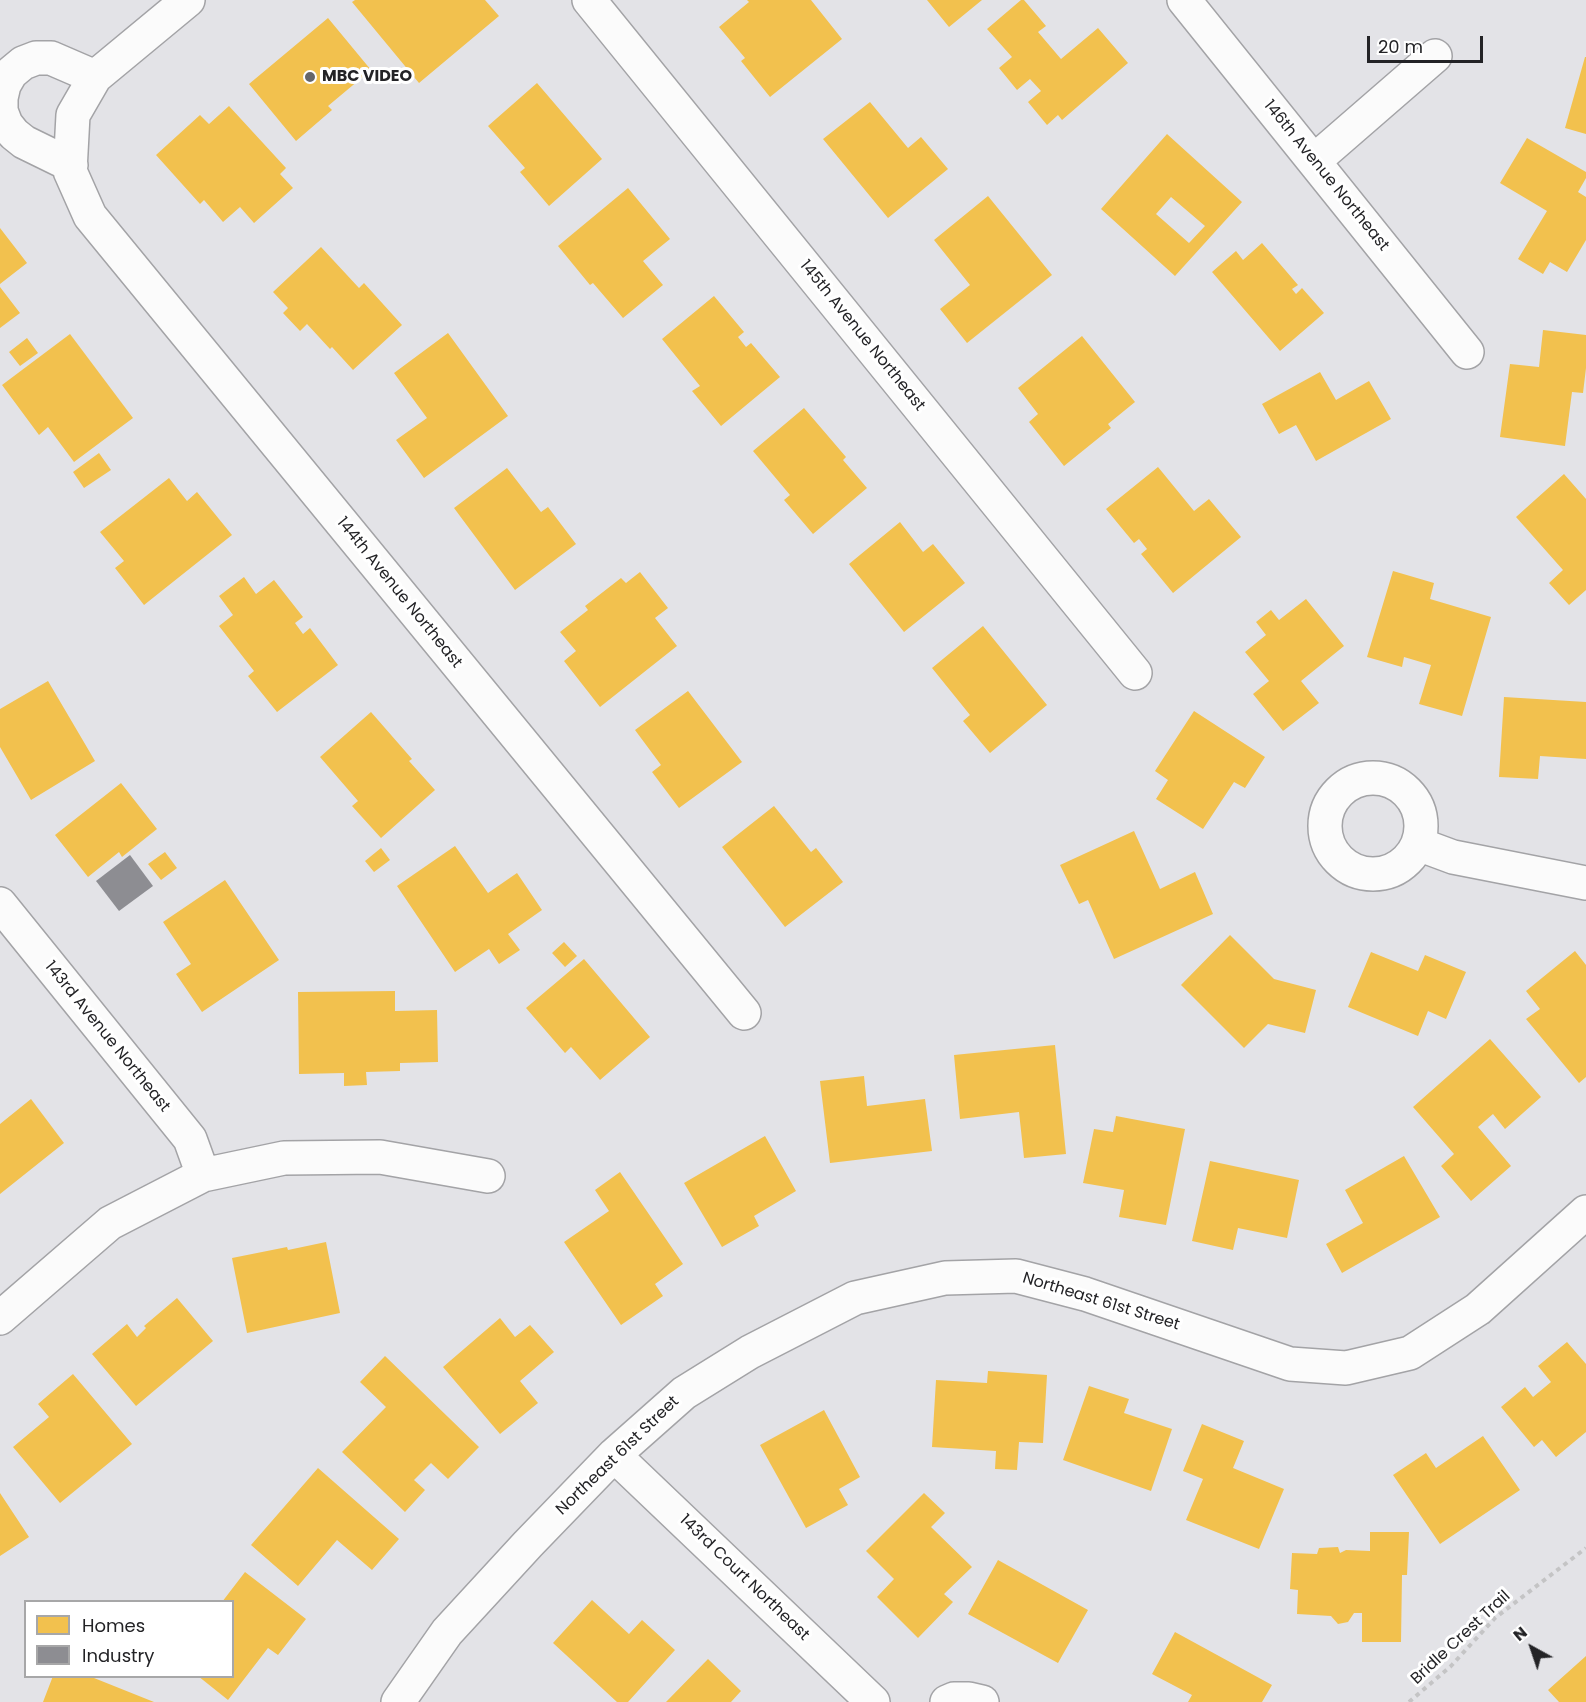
<!DOCTYPE html>
<html>
<head>
<meta charset="utf-8">
<style>
  body { margin:0 }
  #map { position:relative; width:1586px; height:1702px; overflow:hidden; background:#e3e3e7; font-family:Poppins,sans-serif }
  canvas { display:block }
  .legend { position:absolute; left:24px; top:1600px; width:210px; height:78px; box-sizing:border-box; background:#fff; border:2px solid #a7a7a8; margin:0; padding:8px 10px; list-style:none; font-size:18px; color:#232326 }
  .legend li { display:flex; align-items:center; gap:12px; height:30px }
  .legend b { width:30px; border:2px solid #a7a7a8 }
  .north { position:absolute; left:1502px; top:1618px; width:60px; height:60px; -webkit-text-stroke:4px #fff; paint-order:stroke; rotate:320deg; font-size:16px; font-weight:700; line-height:24px; text-align:center; color:#232326 }
  .north::after { content:''; display:block; margin:auto; width:21px; height:27px; background:#232326; clip-path:polygon(50% 0,100% 100%,50% 72%,0 100%) }
  .scale { position:absolute; left:1367px; top:36px; width:116px; height:27px; box-sizing:border-box; border:3px solid #232326; border-top:0; padding-left:8px; font-size:18px; line-height:21px; white-space:nowrap; color:#232326; -webkit-text-stroke:4px #fff; paint-order:stroke }
</style>
</head>
<body>
<div id="map">
<canvas width="1586" height="1702"></canvas>
<ul class="legend">
<li><b style="height:16px;background:#f2c14e"></b>Homes</li>
<li><b style="height:16px;background:#8d8d92"></b>Industry</li>
</ul>
<div class="north">N</div>
<div class="scale">20 m</div>
</div>
<script>
const g = document.querySelector('canvas').getContext('2d');
g.lineJoin = 'round';
function paint(path, color) { g.fillStyle = color; g.fill(path, 'evenodd'); }
const toPath = rows => new Path2D(rows.map(r => 'M' + r).join(''));
function strokePath(path, color, width, dash) { g.strokeStyle = color; g.lineWidth = width; g.lineCap = dash ? 'butt' : 'round'; g.setLineDash(dash || []); g.stroke(path); }
function drawText(font, color, halo, rows, align = 'center') {
  g.font = font + ' Poppins,sans-serif'; g.lineWidth = 6; g.setLineDash([]); g.textBaseline = 'middle'; g.strokeStyle = halo; g.fillStyle = color; for (const [text, x, y, turn = 0] of rows) {
    g.save(); g.translate(x, y); g.rotate((+turn || 0) * Math.PI / 180); g.textAlign = isNaN(turn) ? turn : align; if (halo) g.strokeText(text, 0, 0); g.fillText(text, 0, 0); g.restore();
  }
}
paint(toPath([
  [355,0,485,0,499,16,419,83,352,2],
  [747,0,811,0,842,39,770,97,741,61,745,58,719,27,749,2],
  [927,0,982,0,949,27],
  [1021,0,1024,0,1046,26,1038,32,1061,59,1098,28,1128,63,1062,120,1058,115,1047,125,1028,102,1041,91,1030,79,1017,90,999,68,1012,57,987,29],
  [328,18,371,70,328,106,332,110,296,141,249,84],
  [1585,57,1586,57,1586,134,1565,128],
  [537,83,602,159,549,206,520,172,525,168,488,126],
  [870,102,908,148,921,137,948,169,888,218,823,139],
  [229,106,286,168,280,174,293,188,254,223,240,207,223,222,204,200,200,204,156,155,200,115,209,124],
  [1167,134,1242,202,1175,276,1101,209],
  [1171,197,1205,226,1189,243,1156,214],
  [1527,138,1586,172,1586,178,1578,192,1586,197,1586,240,1567,272,1550,262,1543,274,1518,259,1547,211,1500,183],
  [628,188,670,239,643,261,663,285,623,318,593,283,590,285,558,246],
  [988,196,1052,275,967,343,940,309,970,285,934,240],
  [0,228,27,263,0,284],
  [1262,243,1298,285,1292,289,1296,294,1302,288,1324,313,1280,351,1212,272,1236,251,1243,260],
  [321,247,359,288,364,283,402,325,353,370,332,347,330,349,307,324,300,331,283,313,288,308,273,292],
  [0,287,20,313,0,328],
  [714,296,744,332,738,337,746,347,751,343,780,377,721,426,692,391,700,386,662,339],
  [1543,330,1586,335,1586,368,1583,393,1572,392,1565,446,1500,437,1510,364,1539,367],
  [448,333,508,416,424,478,396,440,427,418,394,373],
  [70,334,133,418,74,462,48,427,39,435,2,385],
  [1082,336,1135,402,1108,424,1111,428,1064,466,1029,422,1038,414,1018,388],
  [27,338,38,353,20,366,9,352],
  [1320,372,1336,400,1369,381,1391,419,1316,461,1296,425,1279,434,1262,404],
  [804,408,846,457,843,460,867,488,813,534,784,500,790,495,753,451],
  [99,453,111,470,84,488,73,472],
  [1158,467,1194,511,1209,499,1241,537,1173,593,1141,554,1147,549,1139,539,1134,543,1106,509],
  [507,468,541,512,548,507,576,544,515,590,454,508],
  [1564,474,1586,499,1586,590,1569,605,1549,583,1563,570,1516,517],
  [169,478,187,501,197,492,232,535,144,605,115,568,124,561,100,532],
  [900,522,923,552,933,544,965,583,904,632,849,564],
  [1393,571,1434,583,1430,599,1491,617,1462,716,1419,704,1431,665,1404,657,1402,667,1367,657],
  [640,572,668,608,655,618,677,646,600,707,564,661,576,651,560,632,588,610,585,606,621,578,626,583],
  [244,577,256,594,274,580,303,617,295,623,303,634,310,628,338,665,277,712,248,676,254,671,219,626,233,615,219,596],
  [1306,599,1344,646,1301,681,1319,703,1283,731,1253,694,1269,681,1245,652,1266,635,1256,622,1271,610,1279,620],
  [983,626,1047,705,990,753,963,721,970,715,932,668],
  [48,681,95,761,31,800,0,747,0,709],
  [688,691,742,762,679,808,652,772,661,765,635,730],
  [1504,697,1586,702,1586,759,1540,756,1538,779,1499,777],
  [1194,711,1265,757,1245,788,1234,782,1203,829,1156,799,1168,780,1155,771],
  [371,712,412,759,409,761,435,790,381,838,352,806,358,801,320,757],
  [121,783,157,829,122,857,119,852,88,877,55,835],
  [774,806,811,852,816,848,843,882,785,927,722,847],
  [1134,831,1160,889,1195,872,1213,914,1114,959,1088,900,1079,904,1060,865],
  [455,846,488,893,517,873,542,910,508,934,520,950,499,964,489,949,455,972,397,886],
  [381,848,390,860,374,872,365,861],
  [165,852,177,868,161,880,148,864],
  [225,880,279,960,202,1012,176,974,191,964,163,922],
  [1230,935,1274,979,1316,990,1305,1033,1268,1024,1244,1048,1181,985],
  [564,942,577,956,565,967,552,953],
  [1575,951,1586,965,1586,1077,1579,1083,1526,1019,1540,1009,1526,991],
  [1371,952,1418,971,1425,955,1466,972,1446,1019,1428,1011,1418,1036,1348,1007],
  [584,959,650,1037,600,1080,571,1047,565,1053,526,1008],
  [395,991,395,1011,437,1010,438,1062,400,1063,400,1071,366,1072,367,1085,344,1086,344,1073,299,1074,298,992],
  [1490,1039,1541,1097,1505,1129,1493,1114,1478,1127,1511,1166,1471,1201,1441,1166,1454,1154,1413,1107],
  [1055,1045,1066,1154,1024,1158,1019,1112,960,1119,954,1055],
  [864,1076,867,1106,925,1099,932,1151,830,1163,820,1081],
  [31,1099,64,1143,0,1194,0,1124],
  [1116,1116,1185,1129,1166,1225,1119,1217,1124,1190,1083,1183,1094,1129,1113,1132],
  [765,1136,796,1191,754,1216,759,1226,722,1247,684,1183],
  [1404,1156,1440,1217,1342,1273,1326,1244,1363,1223,1345,1190],
  [1210,1161,1299,1180,1287,1238,1238,1228,1233,1250,1192,1241],
  [620,1172,683,1264,655,1284,663,1296,621,1325,564,1242,609,1211,595,1190],
  [326,1242,340,1313,247,1333,232,1258,287,1247,288,1250],
  [177,1298,213,1341,136,1406,92,1354,127,1324,137,1337,146,1328,144,1326],
  [500,1318,515,1337,530,1325,554,1352,520,1381,538,1403,500,1434,443,1367],
  [1567,1342,1586,1364,1586,1432,1556,1457,1542,1440,1534,1447,1501,1407,1525,1387,1533,1397,1551,1382,1538,1366],
  [385,1356,479,1447,448,1479,431,1463,414,1480,425,1490,405,1512,342,1452,386,1407,360,1382],
  [988,1371,1047,1375,1043,1443,1019,1442,1017,1470,995,1469,996,1451,932,1447,936,1380,987,1383],
  [73,1374,132,1444,60,1503,13,1447,49,1417,38,1404],
  [1089,1386,1129,1399,1124,1413,1172,1429,1151,1491,1063,1460],
  [824,1410,860,1477,839,1489,848,1505,806,1528,760,1445],
  [1202,1424,1244,1441,1233,1468,1284,1489,1259,1549,1186,1520,1203,1479,1183,1471],
  [1483,1436,1520,1490,1440,1544,1393,1475,1426,1453,1436,1468],
  [318,1468,399,1539,372,1570,337,1540,298,1586,251,1545],
  [0,1493,29,1537,0,1556],
  [924,1493,945,1513,931,1527,972,1567,944,1594,953,1602,918,1638,877,1597,894,1579,866,1551],
  [1370,1532,1409,1532,1407,1575,1402,1575,1401,1642,1362,1642,1362,1613,1354,1613,1348,1622,1338,1624,1331,1616,1297,1614,1298,1590,1290,1589,1292,1553,1317,1554,1319,1548,1338,1547,1340,1553,1346,1550,1370,1551],
  [998,1560,1088,1610,1058,1663,968,1614],
  [245,1572,306,1619,278,1655,268,1648,228,1700,198,1676,232,1676,232,1602,222,1602],
  [592,1600,629,1634,642,1620,675,1650,628,1702,617,1702,553,1643],
  [1175,1632,1272,1685,1262,1702,1188,1702,1192,1695,1152,1674],
  [1586,1656,1586,1702,1559,1702,1548,1690],
  [708,1659,741,1691,731,1702,666,1702],
  [53,1676,89,1676,154,1702,43,1702]
]), '#f2c14e');
paint(toPath([
  [130,855,153,886,119,911,96,881]
]), '#8d8d92');
const street = toPath([
  [188,0,95,77,73,115,70,171,90,216,744,1013],
  [589,0,1135,673],
  [1184,0,1467,352],
  [1314,161,1435,56],
  [71,165,24,142,14,134,6,124,1,111,1,98,4,85,11,73,23,63,36,58,51,58,95,77],
  '1325 826a48 48 0 1 1 96 0a48 48 0 1 1-96 0Z',
  [1418,844,1453,857,1586,883],
  [0,904,190,1139,203,1175],
  [0,1318,110,1223,203,1175,284,1158,380,1157,488,1176],
  [614,1455,873,1702],
  [398,1702,447,1632,528,1544,614,1455,684,1393,750,1352,855,1298,945,1278,1016,1276,1085,1294,1290,1364,1346,1368,1410,1353,1478,1309,1586,1212],
  [947,1702,954,1699,969,1699,982,1702]
]);
strokePath(street, '#a3a3a6', 36);
strokePath(toPath([
  [1409,1702,1451,1666,1495,1618,1586,1548]
]), '#c4c4c5', 4, [4.5, 4.5]);
strokePath(street, '#fbfbfb', 33);
for (const [x, y, r, color] of [
  [310,77,6,"#66666a"]
]) { const dot = new Path2D(); dot.arc(x, y, r, 0, 2 * Math.PI); g.fillStyle = color; g.fill(dot); strokePath(dot, '#fff', 2); }
drawText('bold 16px', '#232326', '#fff', [
  ["MBC VIDEO",322,77]
], 'left');
drawText('16px', '#232326', '#fff', [
  ["146th Avenue Northeast",1326,176,51],
  ["145th Avenue Northeast",862,336,51],
  ["144th Avenue Northeast",399,593,51],
  ["143rd Avenue Northeast",107,1037,51],
  ["Northeast 61st Street",1101,1302,17],
  ["Northeast 61st Street",618,1456,-44],
  ["143rd Court Northeast",744,1578,44],
  ["Bridle Crest Trail",1461,1638,-43]
]);
</script>
</body>
</html>
